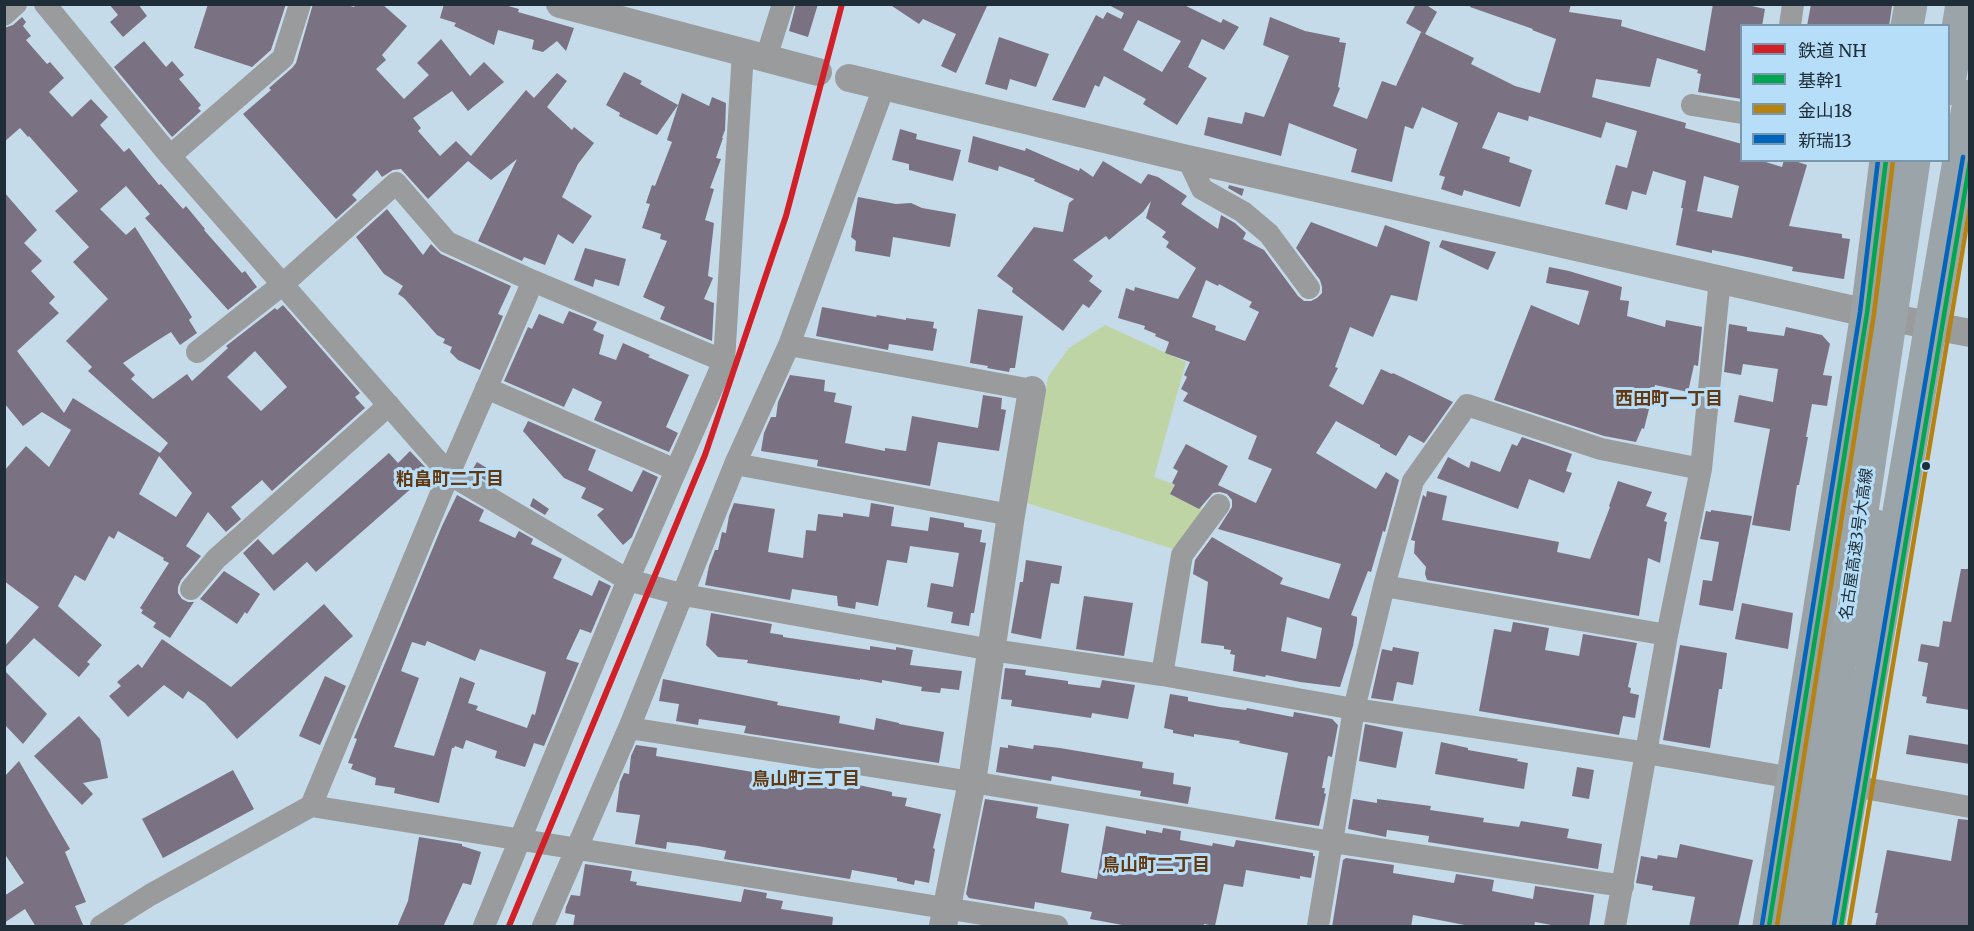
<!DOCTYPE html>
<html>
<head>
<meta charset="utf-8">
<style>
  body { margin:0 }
  #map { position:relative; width:1974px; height:931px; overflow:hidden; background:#c6dbea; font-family:Merriweather,"Noto Sans JP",serif }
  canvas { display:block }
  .frame { position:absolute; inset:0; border:6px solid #1e2d37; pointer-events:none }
  .legend { position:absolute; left:1740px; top:24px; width:210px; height:138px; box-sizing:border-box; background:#b7def9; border:2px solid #7a97ab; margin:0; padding:8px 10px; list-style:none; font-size:18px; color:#1e2d37 }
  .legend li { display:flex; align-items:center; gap:12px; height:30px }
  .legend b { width:30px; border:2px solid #7a97ab }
</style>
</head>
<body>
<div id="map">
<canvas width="1974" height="931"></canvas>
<div class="frame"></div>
<ul class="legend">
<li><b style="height:8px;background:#d12027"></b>鉄道 NH</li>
<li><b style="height:8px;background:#00a651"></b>基幹1</li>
<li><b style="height:8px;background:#b68210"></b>金山18</li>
<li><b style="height:8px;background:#0065bd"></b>新瑞13</li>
</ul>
</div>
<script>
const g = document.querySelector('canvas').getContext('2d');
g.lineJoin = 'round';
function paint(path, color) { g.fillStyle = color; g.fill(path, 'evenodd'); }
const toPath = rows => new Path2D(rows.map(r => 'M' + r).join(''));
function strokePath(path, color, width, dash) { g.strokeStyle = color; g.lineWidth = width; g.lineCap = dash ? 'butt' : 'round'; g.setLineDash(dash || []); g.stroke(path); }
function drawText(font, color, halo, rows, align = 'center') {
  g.font = font + ' Merriweather,"Noto Sans JP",serif'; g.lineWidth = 6; g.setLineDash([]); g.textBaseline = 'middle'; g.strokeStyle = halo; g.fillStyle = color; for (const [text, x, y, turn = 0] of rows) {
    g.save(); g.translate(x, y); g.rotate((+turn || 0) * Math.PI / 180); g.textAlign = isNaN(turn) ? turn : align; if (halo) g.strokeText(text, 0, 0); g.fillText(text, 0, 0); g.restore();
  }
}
paint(toPath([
  [1105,325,1186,362,1154,477,1206,496,1186,553,1027,503,1048,377,1069,348]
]), '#bfd4a5');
paint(toPath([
  [109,4,138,4,147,16,123,37,110,22,118,15],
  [208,4,286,4,271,50,252,67,194,48],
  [313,4,344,4,354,7,356,4,382,4,407,26,382,55,386,60,376,69,404,99,429,75,417,63,441,39,470,76,484,62,504,82,468,111,452,91,413,118,421,128,418,131,440,156,456,141,471,156,526,90,534,98,557,73,567,81,547,107,572,130,574,127,594,143,578,164,562,197,592,216,573,244,558,234,545,265,524,257,522,261,478,241,517,159,491,180,468,161,428,199,401,169,393,170,382,177,377,170,352,195,357,200,336,219,243,114,271,90,269,88,292,68,296,63],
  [444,4,501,4,519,9,518,12,574,28,566,51,557,41,543,52,532,49,534,40,498,30,494,45,454,26,456,23,440,18],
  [796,4,818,4,808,37,789,31],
  [889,4,988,4,956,73,941,66,956,34,923,19,919,24],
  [1107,4,1182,4,1221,23,1223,19,1239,27,1224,50,1202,39,1188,67,1207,78,1177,125,1143,104,1146,99,1104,76,1099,87,1095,85,1085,108,1052,100,1096,15,1103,19,1107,12,1121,19,1124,13],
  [1138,20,1181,41,1162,72,1123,50],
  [1416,4,1425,4,1437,12,1425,34,1406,23],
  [1471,4,1571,4,1569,12,1622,20,1621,26,1705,51,1713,4,1743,4,1765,9,1762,26,1742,26,1742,99,1698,92,1701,74,1697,73,1698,70,1657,58,1650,87,1596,79,1592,97,1686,123,1685,128,1742,144,1742,160,1759,160,1782,167,1784,160,1792,160,1807,165,1789,226,1842,234,1842,238,1850,239,1844,279,1792,271,1793,267,1742,256,1712,250,1712,253,1676,245,1683,208,1681,208,1686,181,1653,171,1646,195,1632,191,1627,210,1605,204,1616,165,1627,168,1637,131,1606,122,1601,138,1529,116,1528,121,1498,112,1482,148,1510,157,1509,162,1532,170,1520,207,1464,190,1462,196,1441,189,1445,177,1439,175,1458,123,1422,107,1413,129,1405,126,1392,182,1351,172,1357,149,1289,123,1281,156,1204,135,1208,117,1242,124,1245,112,1264,117,1289,56,1263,45,1270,17,1305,31,1340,38,1339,42,1346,43,1338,87,1340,88,1333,106,1367,119,1382,81,1396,86,1421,32,1474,58,1471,64,1515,86,1540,93,1556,39,1532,30,1533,29,1470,7],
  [1704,176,1739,186,1732,218,1686,209,1697,211],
  [1811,4,1882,4,1892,6,1889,26,1807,26],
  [22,17,26,22,23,26,31,36,26,40,47,64,50,62,64,78,49,92,72,117,91,99,108,117,100,125,124,152,129,148,159,185,161,184,183,209,186,206,205,229,204,230,242,273,245,271,257,287,228,310,145,218,150,214,126,186,100,209,126,235,135,227,192,317,189,320,197,333,180,345,171,332,155,342,123,363,135,375,131,379,153,399,187,374,192,381,228,348,226,346,275,308,277,310,283,305,360,393,355,397,365,408,272,491,262,480,231,507,241,519,226,532,208,512,186,546,201,556,181,580,178,587,178,593,182,599,188,602,194,602,170,638,153,627,156,623,141,613,143,610,140,608,169,563,163,560,164,558,118,531,114,539,109,536,85,581,75,575,58,606,102,645,87,662,90,664,79,677,34,638,4,669,4,647,39,607,4,581,4,471,26,446,49,467,71,430,42,412,23,426,4,403,4,192,37,230,24,243,42,261,31,271,55,297,49,303,59,313,17,351,64,413,73,398,160,453,168,443,88,371,92,367,66,341,108,299,73,262,89,247,55,211,78,191,29,136,28,137,20,128,4,142,4,28,13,25],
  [255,351,287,387,261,411,227,377],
  [159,456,192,493,176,517,139,494],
  [999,37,1049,54,1036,87,1010,79,1007,90,985,84],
  [144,41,166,67,172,61,184,75,179,79,201,105,198,108,201,111,172,137,114,67],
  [624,72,642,81,640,84,678,105,657,135,619,116,620,113,606,105],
  [682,93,709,106,712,97,726,103,725,130,722,138,723,138,716,158,721,159,710,188,714,189,705,220,714,223,708,276,713,278,704,299,714,303,712,341,660,319,665,307,643,297,667,241,660,239,661,234,642,228,650,204,646,203,652,185,655,186,672,142,667,140],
  [900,129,917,134,916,139,961,150,953,181,909,170,909,164,892,160],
  [973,136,1025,151,1026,148,1079,171,1080,168,1093,177,1103,161,1141,184,1148,174,1158,177,1187,196,1181,204,1218,229,1221,215,1235,223,1246,233,1243,239,1264,250,1298,296,1304,301,1311,301,1317,298,1322,293,1322,287,1320,280,1296,248,1311,222,1377,247,1385,225,1430,242,1417,301,1391,295,1373,337,1350,327,1335,367,1338,368,1329,386,1363,405,1381,369,1392,374,1393,373,1453,402,1424,443,1409,435,1396,456,1380,447,1380,445,1336,421,1316,453,1376,489,1386,472,1399,480,1385,532,1383,531,1371,572,1368,571,1351,615,1357,617,1357,622,1353,646,1340,687,1300,682,1266,675,1265,677,1233,671,1235,655,1230,654,1231,650,1224,649,1224,646,1201,643,1208,582,1193,574,1195,560,1212,537,1283,578,1280,584,1329,599,1341,564,1218,529,1232,507,1232,500,1227,494,1220,492,1213,493,1199,509,1170,494,1175,485,1172,483,1178,471,1173,468,1186,444,1228,466,1218,485,1256,503,1272,469,1248,459,1257,436,1183,401,1188,393,1181,389,1187,377,1184,375,1190,362,1165,353,1169,342,1155,336,1156,334,1144,329,1145,326,1118,318,1126,288,1134,291,1135,287,1178,299,1196,268,1166,247,1169,242,1162,237,1166,232,1146,218,1151,201,1143,212,1109,240,1106,236,1073,260,1093,276,1089,281,1102,291,1089,308,1083,304,1063,331,1012,292,1013,288,997,276,1034,227,1063,232,1069,203,1074,199,1034,181,1035,179,999,166,998,171,968,162],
  [1206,280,1218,286,1219,284,1252,302,1249,307,1259,312,1245,341,1215,330,1216,326,1192,317],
  [1287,617,1322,628,1316,659,1281,651],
  [1229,185,1244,189,1242,196,1228,188],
  [858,197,896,204,911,203,922,208,956,214,950,247,893,237,890,257,855,251,856,241,851,237],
  [387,209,423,255,431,244,441,254,511,286,498,314,503,316,480,370,458,360,450,352,452,347,443,343,445,339,437,335,404,298,398,294,403,286,384,274,356,237],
  [1442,240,1496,252,1488,270,1439,247],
  [585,248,626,259,619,286,595,279,593,287,574,280],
  [1549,267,1569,271,1622,287,1620,300,1629,301,1627,316,1665,327,1666,320,1702,327,1698,366,1694,365,1688,392,1655,385,1644,429,1642,428,1636,442,1604,436,1494,400,1531,305,1579,325,1589,291,1546,283],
  [822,307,876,317,877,315,906,320,906,318,934,322,933,328,937,329,933,351,889,344,888,350,816,336],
  [978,309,1023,316,1015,368,1010,368,1009,372,987,368,988,366,970,363],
  [569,311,597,322,593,330,604,335,599,354,616,360,623,343,650,355,648,357,689,375,666,427,678,433,669,452,594,420,602,402,573,388,564,407,504,381,528,327,532,329,539,314,563,324],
  [1729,324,1747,327,1747,331,1784,336,1786,327,1822,335,1830,344,1823,375,1832,376,1827,406,1812,404,1806,437,1808,437,1799,485,1797,485,1790,531,1752,525,1770,429,1734,422,1739,395,1773,402,1778,369,1743,364,1741,375,1724,372],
  [790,375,825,380,824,391,836,393,834,402,852,406,845,443,885,451,885,448,906,451,912,416,978,428,983,395,1002,398,1001,409,1006,410,999,451,938,442,930,486,817,466,818,460,761,451,764,433,771,417,776,417,778,402],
  [528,421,596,450,588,470,632,492,643,470,658,477,632,537,623,545,597,515,604,509,581,498,586,488,564,478,523,431],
  [1522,437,1572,454,1566,471,1572,473,1564,493,1529,479,1518,509,1437,478,1448,457,1469,468,1471,461,1500,472,1512,444,1517,446],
  [410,451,430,472,316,572,307,562,274,591,243,553,258,539,273,555,389,453,398,463],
  [477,462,500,476,495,486,471,472],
  [1618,481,1652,492,1646,506,1667,513,1664,521,1667,522,1660,563,1648,558,1639,616,1427,580,1425,574,1426,567,1414,553,1415,541,1411,540,1423,495,1426,497,1427,491,1447,496,1442,520,1559,542,1557,552,1590,559,1610,507,1609,506],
  [457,495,484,510,479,521,515,538,519,531,533,539,531,544,562,559,553,578,592,596,599,580,611,586,591,633,580,629,566,659,579,663,544,746,534,743,525,767,495,758,497,751,466,740,463,749,455,746,454,748,452,748,439,803,394,793,395,788,375,785,376,778,351,769,353,764,348,763,357,739,354,738,442,526],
  [427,641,475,661,480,649,546,672,535,715,532,714,527,728,476,710,478,706,468,703,475,683,460,677,434,756,394,747,419,678,401,671,412,642,425,646],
  [533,498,549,509,545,515,530,506],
  [734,503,775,509,768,552,803,558,806,530,816,531,818,514,843,517,843,513,869,517,871,503,894,507,891,526,928,531,930,517,964,523,964,527,982,530,980,542,986,543,974,613,971,613,969,626,951,623,953,612,927,607,931,583,953,587,959,553,910,546,907,563,887,560,878,606,856,602,855,609,838,606,837,596,792,589,790,600,705,585,709,566,715,550,718,550,722,532,726,533,729,516],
  [1711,510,1752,516,1733,611,1699,605,1703,580,1712,581,1719,542,1700,539,1706,511,1711,512],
  [1026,560,1062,566,1059,584,1051,583,1041,639,1011,633,1020,582,1023,582],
  [1961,569,1970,569,1970,710,1926,703,1927,697,1922,696,1928,663,1918,661,1921,644,1939,647,1943,621,1951,622],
  [224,571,260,594,247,614,245,612,237,624,200,599],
  [1084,596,1133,603,1124,656,1076,649],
  [1742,603,1793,613,1788,649,1735,639],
  [324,604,353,636,237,739,205,703,188,691,183,699,164,685,128,717,109,696,121,686,117,682,138,664,142,668,162,639,231,687],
  [711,613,772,624,770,633,783,635,783,637,870,650,870,646,896,650,896,647,913,650,910,665,962,671,959,690,941,688,940,693,921,691,922,687,882,680,882,683,860,679,860,680,747,663,748,660,718,657,706,645],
  [1513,622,1549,628,1545,650,1579,656,1583,634,1637,643,1628,687,1631,688,1630,693,1639,695,1635,718,1623,716,1619,735,1479,711,1494,629,1511,632],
  [1680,645,1727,653,1722,689,1719,689,1710,748,1663,740],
  [1393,647,1419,652,1413,685,1397,682,1393,701,1371,698,1382,649,1392,651],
  [1005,668,1026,670,1025,675,1068,681,1068,684,1100,688,1102,680,1135,685,1128,719,1092,713,1091,718,1011,706,1012,700,1001,699],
  [4,670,47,714,23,744,4,724],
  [325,676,346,686,320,745,299,736],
  [663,679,778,702,777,705,840,716,839,723,874,730,876,718,899,723,899,724,944,732,939,763,744,733,746,726,699,719,698,725,676,721,679,704,659,701],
  [1170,694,1188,697,1188,701,1220,707,1246,710,1247,708,1293,717,1294,712,1332,719,1338,725,1332,757,1328,756,1322,788,1325,788,1324,793,1326,794,1319,826,1275,819,1288,753,1239,743,1240,741,1194,734,1194,737,1173,733,1173,730,1164,728],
  [79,716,100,739,108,778,83,783,93,794,82,805,34,756],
  [1365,724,1403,732,1396,768,1359,761],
  [1909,735,1970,745,1970,764,1906,754],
  [1441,742,1468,748,1468,750,1518,759,1517,761,1528,763,1524,789,1435,774],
  [636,745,657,748,656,756,783,777,783,780,847,790,849,783,892,792,892,796,907,798,905,806,941,814,933,848,935,849,929,883,915,880,914,885,897,881,897,878,852,870,850,879,724,859,726,851,698,846,667,842,666,849,635,844,640,815,616,812,620,782,624,773,629,774,631,756],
  [1008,745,1033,749,1034,745,1060,748,1143,762,1142,768,1174,773,1173,784,1191,787,1188,804,1140,796,1141,791,1068,779,1052,776,1051,781,996,772,1000,747,1008,748],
  [19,761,70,849,65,852,86,902,75,906,84,927,36,927,25,909,4,923,4,896,24,883,4,853,4,777],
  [1577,767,1594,770,1589,799,1572,796],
  [233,770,254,809,163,858,142,819],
  [985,799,1038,807,1036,818,1069,824,1061,872,1064,873,1097,879,1106,826,1146,834,1146,830,1162,833,1163,828,1181,831,1180,840,1212,846,1213,843,1234,847,1236,840,1313,853,1313,856,1315,856,1311,878,1300,876,1300,879,1246,870,1243,887,1224,884,1215,926,1204,924,1203,927,1133,927,1090,919,1092,912,1035,902,1034,909,969,898,966,894],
  [1353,799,1377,803,1377,799,1431,806,1430,810,1484,818,1483,822,1519,827,1521,821,1569,829,1567,838,1602,844,1598,869,1428,842,1429,836,1387,830,1386,837,1348,829],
  [1958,819,1970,820,1970,927,1875,927,1878,913,1875,913,1887,850,1951,861],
  [419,837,462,844,462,846,481,852,471,885,463,883,443,927,397,927,408,901],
  [1680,844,1753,860,1738,927,1689,927,1695,897,1652,890,1653,886,1636,883,1641,856,1657,859,1658,855,1677,858],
  [1346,858,1394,865,1393,873,1454,883,1456,874,1494,880,1492,891,1533,899,1535,886,1594,895,1589,927,1562,927,1535,922,1534,927,1475,927,1413,915,1411,927,1332,927,1343,860],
  [585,864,632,871,630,881,637,882,636,885,741,902,744,889,767,893,766,898,783,901,781,909,833,917,832,927,573,927,575,915,565,913,566,907,571,895,580,896]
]), '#7a7282');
strokePath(toPath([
  [45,4,170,156,449,474,628,580,684,595,992,650,1162,675,1354,709,1647,753,1793,778],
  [4,15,16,4],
  [1790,26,1793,4],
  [766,58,783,4],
  [1692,105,1742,113],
  [170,156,283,58,300,4],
  [1188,159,1202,189,1243,212,1269,234,1309,288],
  [789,345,1032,390],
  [197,352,283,284,396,183,447,242,533,281,724,361],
  [486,388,676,470],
  [735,464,1011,515],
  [1384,586,1667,635],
  [191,589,216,559,389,405],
  [1162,675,1182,555,1219,505],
  [629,728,972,782,1332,842,1623,886],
  [1864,788,1970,807],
  [311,806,449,474,533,281],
  [101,926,150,895,311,806,1057,926],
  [484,926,628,580,724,361,743,52],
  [543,926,629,728,735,464,789,345,884,87],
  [1318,926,1354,709,1384,586,1413,481,1467,405,1601,449,1701,469],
  [1615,926,1667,635,1701,469,1720,279]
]), '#999b9d', 22);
strokePath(toPath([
  [560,4,818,72],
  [849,78,1188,159,1867,313,1970,333],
  [943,926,972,782,1011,515,1032,390]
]), '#999b9d', 28);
strokePath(toPath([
  [1907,26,1911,4],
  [1769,926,1867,313,1886,160]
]), '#9aa2a6', 33);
strokePath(toPath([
  [1948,89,1962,4],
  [1799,926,1840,661]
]), '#9ba4a9', 33);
strokePath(toPath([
  [1856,552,1914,160],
  [1840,661,1876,526],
  [1828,926,1970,96]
]), '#9ba4a9', 33);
strokePath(toPath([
  [1769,926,1867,313,1886,160],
  [1841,926,1970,161]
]), '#00a651', 4.5);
strokePath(toPath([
  [1777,926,1874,314,1893,161],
  [1849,926,1970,206]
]), '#b68210', 4.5);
strokePath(toPath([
  [1762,925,1860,312,1878,160],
  [1834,925,1963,157]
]), '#0065bd', 4.5);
strokePath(toPath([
  [509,926,705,455,786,216,842,4]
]), '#d12027', 6);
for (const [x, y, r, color] of [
  [1926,466,5,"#1e2d37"]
]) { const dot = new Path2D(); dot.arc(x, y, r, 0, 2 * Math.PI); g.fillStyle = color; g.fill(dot); strokePath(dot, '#b7def9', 2); }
drawText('16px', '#1e2d37', '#b7def9', [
  ["名古屋高速3号大高線",1857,544,-82]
]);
drawText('bold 18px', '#633810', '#b7def9', [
  ["西田町一丁目",1669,400],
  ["粕畠町二丁目",450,480],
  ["鳥山町三丁目",806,780],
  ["鳥山町二丁目",1156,866]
]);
</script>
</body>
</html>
